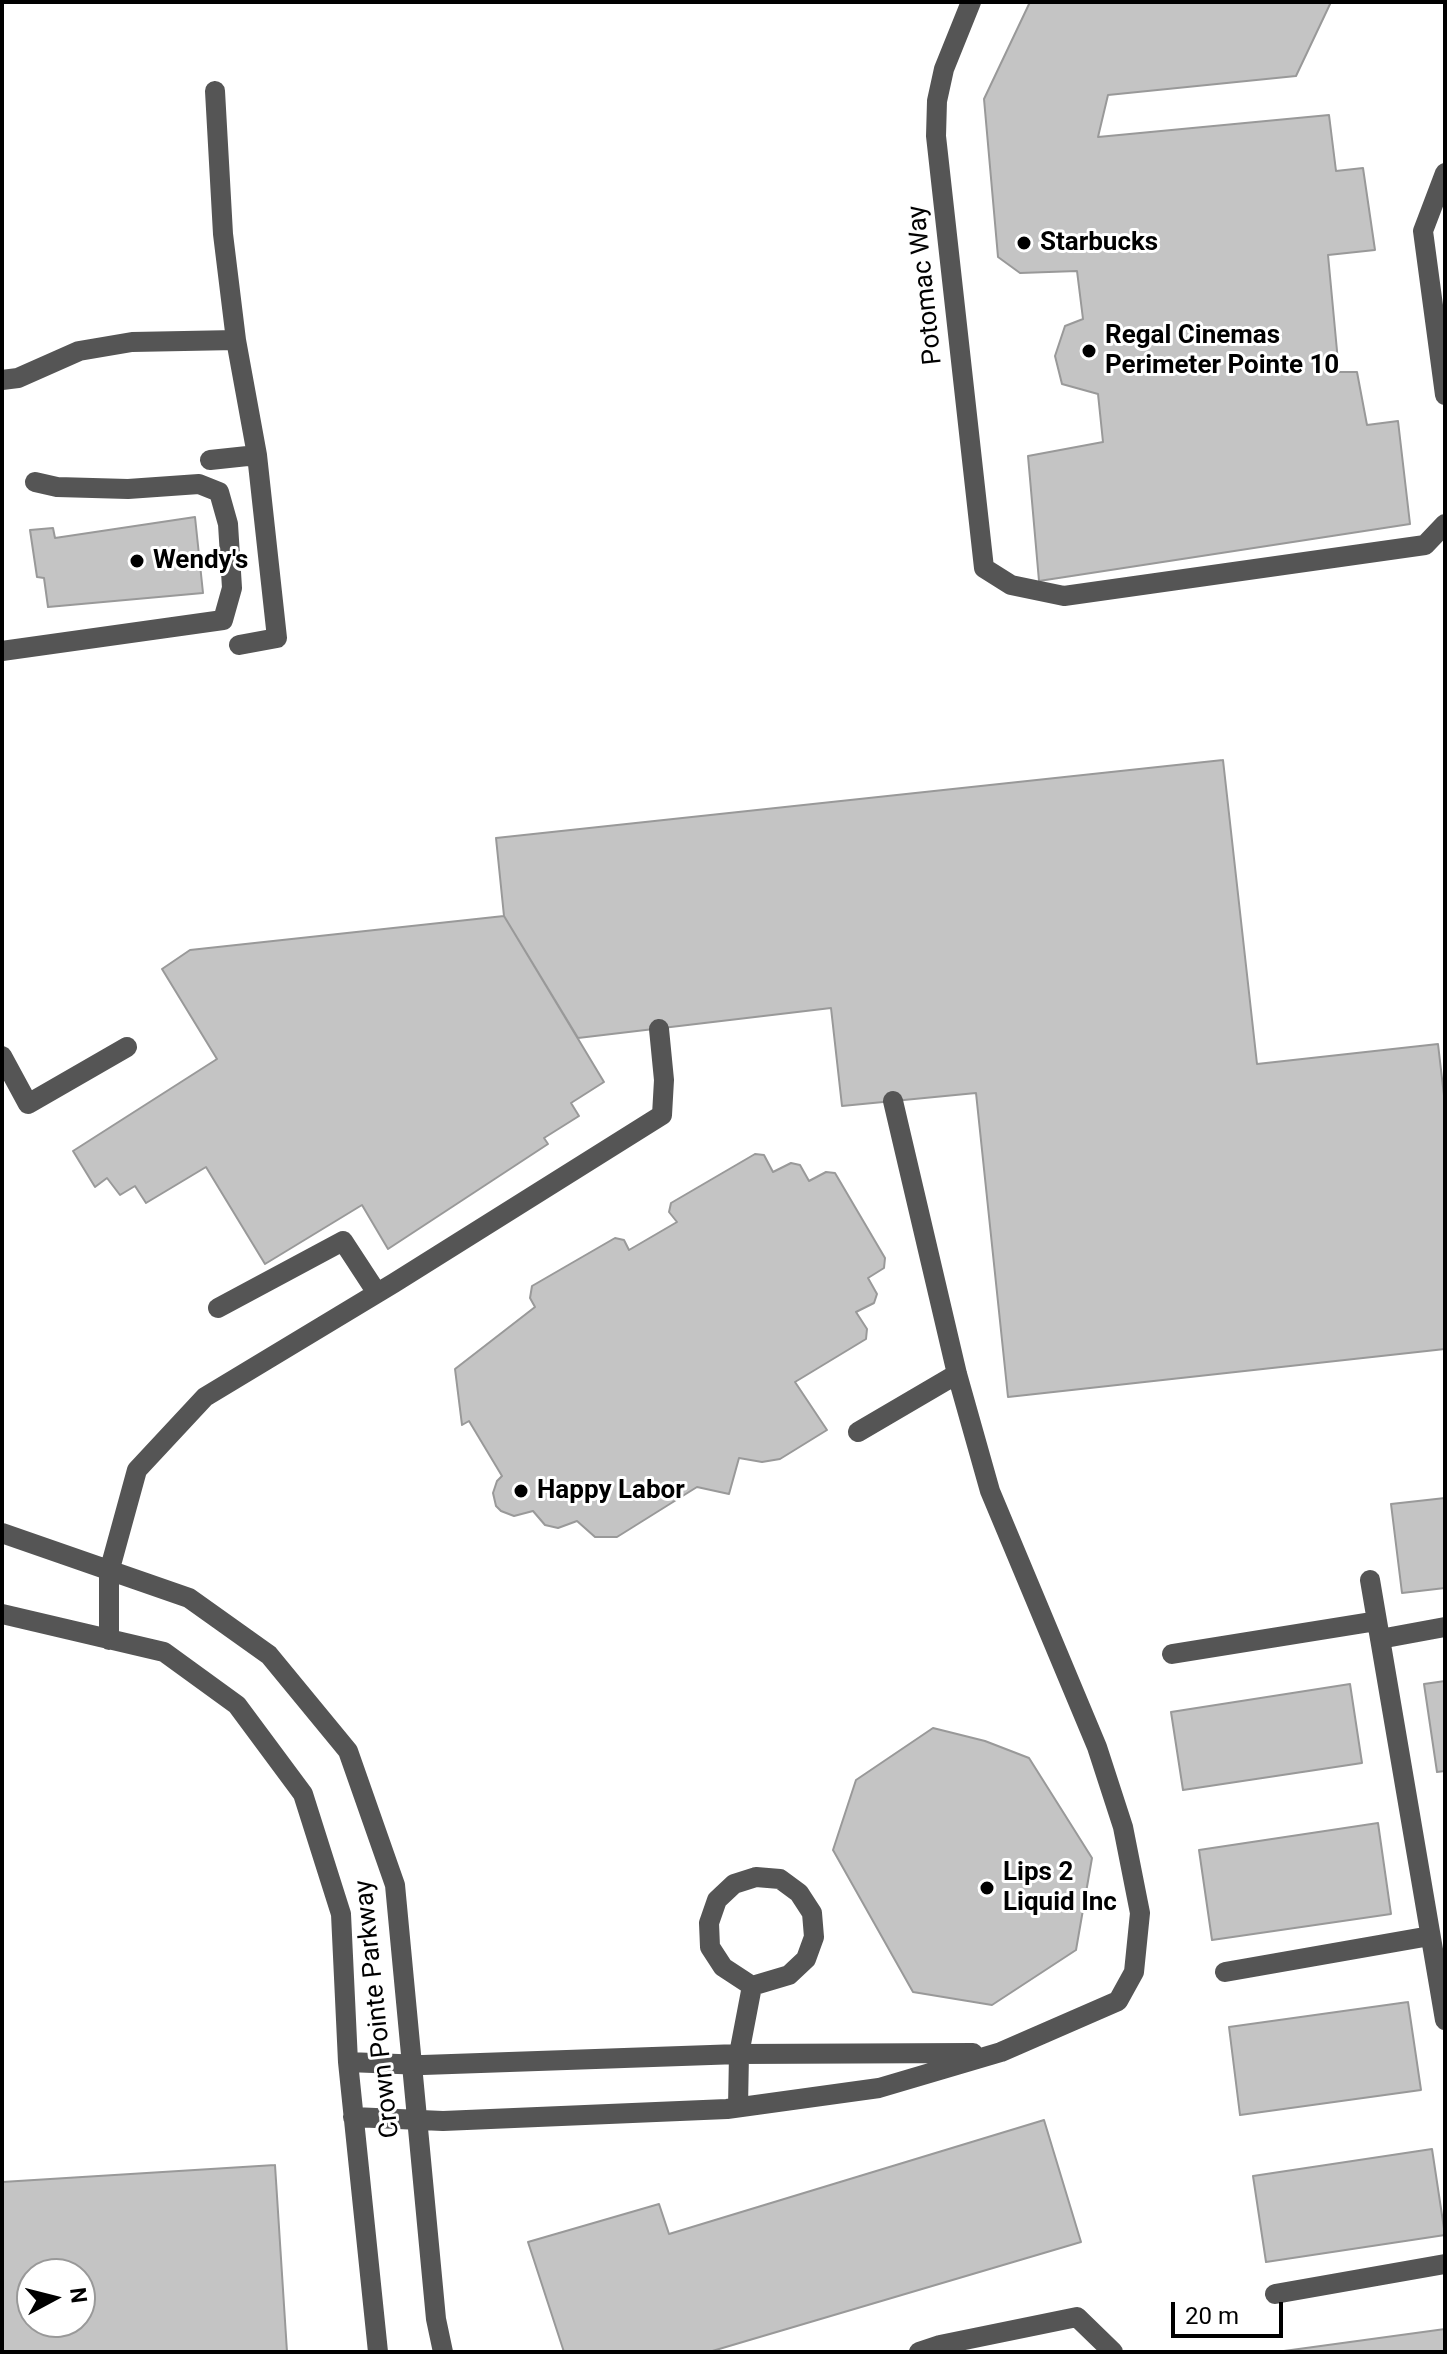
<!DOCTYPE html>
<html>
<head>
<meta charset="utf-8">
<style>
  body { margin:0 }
  #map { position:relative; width:1447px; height:2354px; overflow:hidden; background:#fff; font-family:Roboto,sans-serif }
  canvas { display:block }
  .frame { position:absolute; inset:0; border:4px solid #000; pointer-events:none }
  .north { position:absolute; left:16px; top:2258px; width:80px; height:80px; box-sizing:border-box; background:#fff; border:2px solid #999; border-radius:50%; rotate:83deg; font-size:22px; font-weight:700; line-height:32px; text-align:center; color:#000 }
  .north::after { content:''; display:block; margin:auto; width:28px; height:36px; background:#000; clip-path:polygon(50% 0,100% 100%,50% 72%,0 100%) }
  .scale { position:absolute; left:1171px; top:2302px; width:112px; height:36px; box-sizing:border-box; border:4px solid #000; border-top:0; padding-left:10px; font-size:24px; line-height:28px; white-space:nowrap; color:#000; -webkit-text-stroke:6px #fff; paint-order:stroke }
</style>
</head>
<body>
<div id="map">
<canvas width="1447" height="2354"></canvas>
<div class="frame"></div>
<div class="north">N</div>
<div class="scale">20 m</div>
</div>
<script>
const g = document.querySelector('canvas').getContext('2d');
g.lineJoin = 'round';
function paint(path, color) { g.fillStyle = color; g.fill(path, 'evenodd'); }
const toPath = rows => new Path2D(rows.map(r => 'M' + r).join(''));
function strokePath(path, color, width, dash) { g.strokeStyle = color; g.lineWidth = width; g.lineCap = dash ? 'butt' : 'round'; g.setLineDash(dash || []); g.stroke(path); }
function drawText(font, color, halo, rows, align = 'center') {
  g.font = font + ' Roboto,sans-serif'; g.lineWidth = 6; g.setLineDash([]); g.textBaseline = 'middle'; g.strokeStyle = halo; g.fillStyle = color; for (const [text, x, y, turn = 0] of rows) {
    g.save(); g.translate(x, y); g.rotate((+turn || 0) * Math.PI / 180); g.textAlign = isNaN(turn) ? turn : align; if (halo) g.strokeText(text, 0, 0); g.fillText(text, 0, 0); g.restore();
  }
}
const building = toPath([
  [1030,2,1331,2,1296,76,1108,95,1098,137,1329,115,1336,171,1363,168,1375,250,1328,255,1339,372,1357,372,1367,425,1398,421,1410,524,1039,581,1028,456,1103,442,1098,394,1062,384,1055,356,1065,326,1083,319,1077,271,1020,273,998,257,984,99,1030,2],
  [195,517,203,593,48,607,44,578,37,577,30,530,53,528,55,538,195,517],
  [1223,760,1257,1064,1438,1044,1445,1104,1445,1349,1008,1397,976,1093,842,1106,831,1008,578,1038,504,916,496,838,1223,760],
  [504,916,604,1082,571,1103,579,1116,544,1138,548,1144,388,1249,362,1205,265,1264,206,1167,146,1203,135,1186,120,1195,107,1178,95,1187,73,1151,217,1059,162,969,190,950,504,916],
  [755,1154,764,1155,773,1172,791,1163,800,1165,809,1181,826,1172,835,1173,885,1258,884,1268,868,1278,877,1294,874,1303,856,1312,867,1329,866,1339,795,1382,827,1430,780,1459,762,1462,739,1458,729,1494,697,1487,617,1537,595,1537,577,1521,558,1528,545,1525,533,1511,514,1516,501,1511,496,1506,493,1493,497,1481,502,1476,469,1421,462,1425,455,1369,535,1307,530,1298,532,1286,615,1238,624,1240,629,1250,677,1222,669,1212,671,1203,755,1154],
  [1445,1498,1445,1588,1402,1593,1391,1504,1445,1498],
  [1445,1681,1445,1771,1437,1772,1424,1684,1445,1681],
  [1350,1684,1362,1763,1183,1790,1171,1712,1350,1684],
  [933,1728,985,1741,1029,1758,1092,1858,1076,1950,992,2005,913,1992,833,1850,856,1780,933,1728],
  [1378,1823,1391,1914,1212,1940,1199,1850,1378,1823],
  [1408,2002,1421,2090,1240,2115,1229,2027,1408,2002],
  [1044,2120,1081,2242,709,2352,564,2352,528,2242,659,2204,669,2234,1044,2120],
  [1432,2149,1445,2235,1266,2262,1253,2176,1432,2149],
  [275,2165,287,2352,2,2352,2,2182,275,2165],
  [32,2274,80,2274,80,2322,32,2322,32,2274],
  [1445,2329,1445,2352,1284,2352,1284,2351,1445,2329]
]);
paint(building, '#c4c4c4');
strokePath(building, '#999', 2);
strokePath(toPath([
  [971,2,944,69,937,101,936,136,984,568,1011,585,1064,596,1425,545,1445,524],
  [215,91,223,234,236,340,257,455,277,638,239,645],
  [1445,173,1423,231,1445,395],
  [2,380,18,378,79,351,132,342,236,340],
  [210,460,257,455],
  [2,651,223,620,232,588,228,524,219,492,199,484,128,489,57,487,35,482],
  [2,1056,28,1104,127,1047],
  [218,1308,343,1241,377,1293],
  [858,1432,957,1374],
  [2,1533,189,1598,269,1655,348,1751,395,1885,436,2319,443,2352],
  [1370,1580,1445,2020],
  [2,1614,164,1652,237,1705,303,1794,341,1914,348,2062,378,2352],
  [1380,1639,1445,1627],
  [109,1640,109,1572,137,1470,205,1397,394,1283,662,1115,664,1080,659,1029],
  [1172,1654,1377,1621],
  [756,1877,780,1879,799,1893,812,1913,814,1937,806,1959,789,1975,752,1986,723,1967,710,1947,709,1923,717,1900,734,1884,756,1877],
  [1225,1972,1430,1936],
  [348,2062,423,2065,739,2054,973,2053],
  [738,2107,739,2054,752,1986],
  [353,2117,443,2121,727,2109,879,2088,1001,2052,1118,2001,1134,1972,1140,1913,1123,1827,1097,1747,990,1491,957,1374,893,1101],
  [1275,2294,1445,2264],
  [919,2352,940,2345,1077,2317,1113,2352]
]), '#555', 20);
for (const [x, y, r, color] of [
  [1024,243,8,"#000"],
  [1089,351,8,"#000"],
  [137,561,8,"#000"],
  [521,1491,8,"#000"],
  [987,1888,8,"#000"]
]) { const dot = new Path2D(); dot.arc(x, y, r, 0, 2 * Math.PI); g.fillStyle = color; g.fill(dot); strokePath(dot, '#fff', 3); }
drawText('bold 26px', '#000', '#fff', [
  ["Starbucks",1040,243],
  ["Regal Cinemas",1105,336],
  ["Perimeter Pointe 10",1105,366],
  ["Wendy's",153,561],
  ["Happy Labor",537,1491],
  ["Lips 2",1003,1873],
  ["Liquid Inc",1003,1903]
], 'left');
drawText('26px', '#000', '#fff', [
  ["Potomac Way",926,285,-96],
  ["Crown Pointe Parkway",378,2009,-96]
]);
</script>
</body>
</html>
